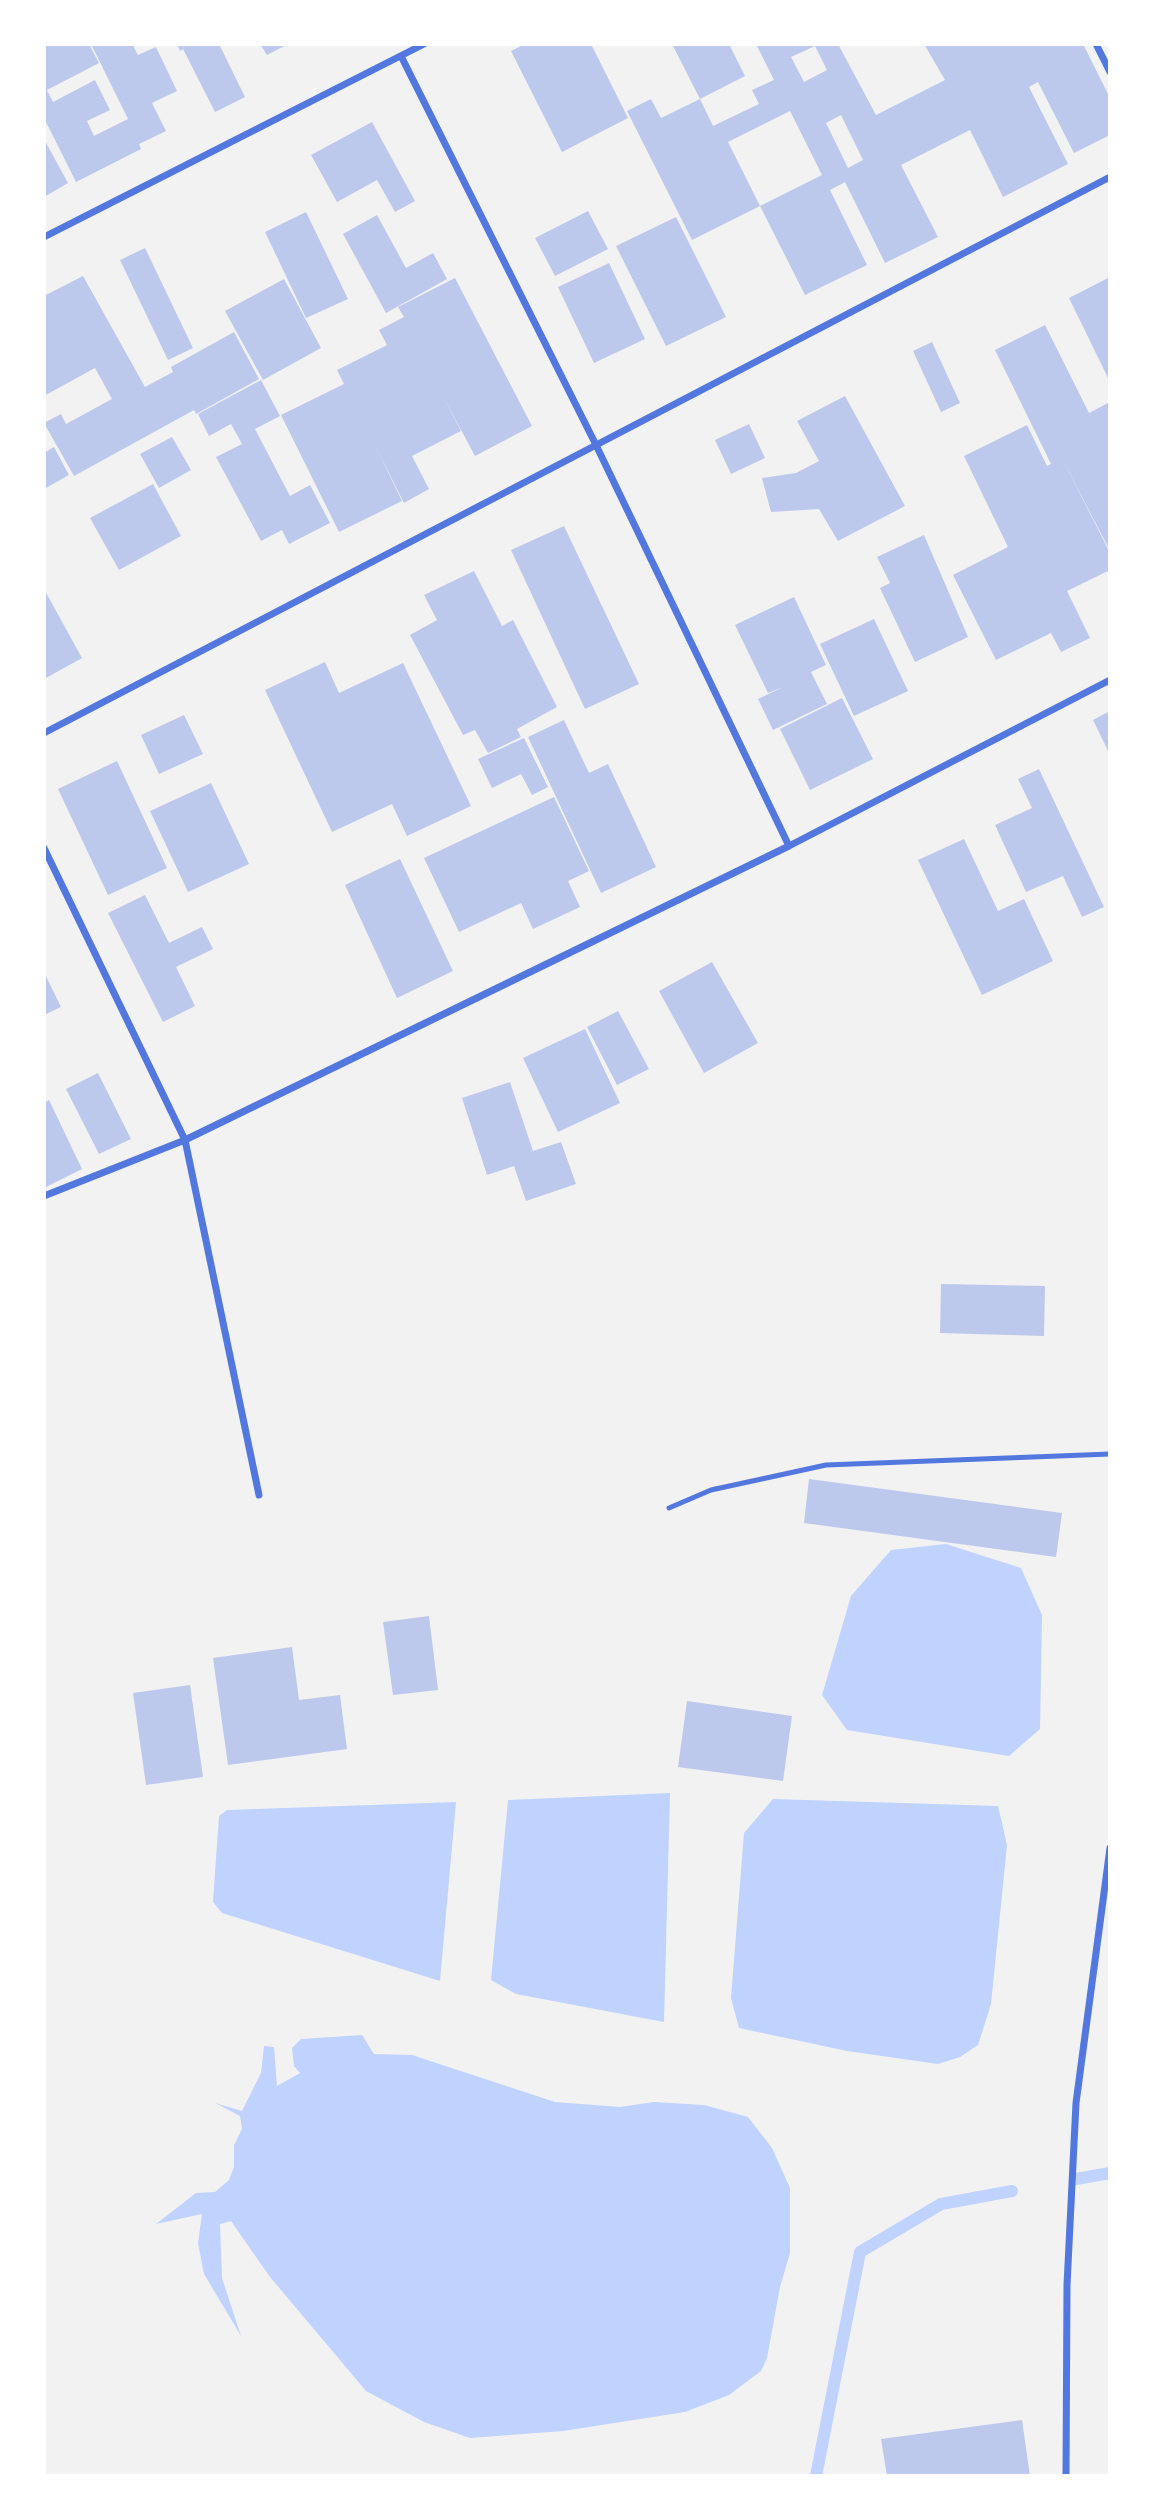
<!DOCTYPE html>
<html>
<head>
<meta charset="utf-8">
<style>
  body { margin:0 }
  #map { position:relative; width:1154px; height:2520px; overflow:hidden; background:#f2f2f2; font-family:"Exo 2",sans-serif }
  canvas { display:block }
  .frame { position:absolute; inset:0; border:46px solid #fff; pointer-events:none }
</style>
</head>
<body>
<div id="map">
<canvas width="1154" height="2520"></canvas>
<div class="frame"></div>
</div>
<script>
const g = document.querySelector('canvas').getContext('2d');
g.lineJoin = 'round';
function paint(path, color) { g.fillStyle = color; g.fill(path, 'evenodd'); }
const toPath = rows => new Path2D(rows.map(r => 'M' + r).join(''));
function strokePath(path, color, width, dash) { g.strokeStyle = color; g.lineWidth = width; g.lineCap = dash ? 'butt' : 'round'; g.setLineDash(dash || []); g.stroke(path); }
paint(toPath([
  [946,1544,1021,1568,1042,1615,1040,1729,1009,1756,847,1730,822,1695,851,1596,891,1550],
  [670,1793,664,2022,516,1994,491,1980,508,1800],
  [773,1799,998,1806,1007,1845,991,2004,978,2045,960,2057,938,2064,847,2051,739,2028,731,1998,744,1833],
  [456,1802,440,1981,222,1913,213,1902,219,1816,227,1810],
  [362,2035,374,2054,412,2055,555,2102,620,2107,654,2102,704,2105,748,2117,772,2148,790,2188,790,2253,780,2287,767,2358,761,2371,729,2395,685,2412,563,2431,470,2438,424,2422,366,2391,270,2277,231,2221,220,2224,222,2278,241,2336,204,2274,198,2243,202,2214,156,2224,196,2193,215,2192,229,2180,234,2167,234,2145,242,2129,240,2116,215,2103,242,2111,261,2073,264,2046,274,2047,277,2086,300,2073,294,2066,292,2048,301,2039]
]), '#bfd3fe');
strokePath(toPath([
  [1076,2179,1110,2173],
  [816,2476,860,2252,941,2204,1012,2191]
]), '#bfd3fe', 12);
paint(toPath([
  [44,44,89,44,99,63,47,90,53,102,95,80,110,110,87,121,94,136,128,119,91,44,132,44,138,55,156,47,177,91,152,103,166,131,139,144,141,149,76,182,44,118],
  [177,44,219,44,245,97,215,112,183,49,180,51],
  [260,44,288,44,267,55],
  [525,44,591,44,628,118,562,152,511,51],
  [672,44,729,44,745,76,700,99,713,126,759,104,752,90,774,80,756,44,838,44,876,115,945,80,924,44,1083,44,1110,98,1110,135,1074,153,1038,82,1029,87,1068,164,1003,197,970,130,901,165,938,237,885,263,845,182,830,190,867,265,805,295,760,206,822,175,790,111,728,142,760,206,692,240,627,111,651,99,661,118,700,99],
  [815,46,827,70,804,82,791,57],
  [841,115,863,160,848,168,826,123],
  [372,122,415,201,395,212,377,180,337,202,311,155],
  [44,139,68,183,44,197],
  [588,211,608,249,555,276,535,238],
  [306,212,348,299,306,318,265,232],
  [377,215,406,268,433,253,447,279,386,313,343,234],
  [676,217,726,317,666,346,616,246],
  [145,248,193,348,168,360,120,260],
  [609,263,645,339,594,363,558,287],
  [83,276,145,387,173,372,171,367,234,332,259,379,196,414,194,410,74,476,44,423,61,414,66,424,112,399,95,368,44,396,44,296],
  [1110,277,1110,382,1069,298],
  [455,278,532,426,475,456,444,398,461,431,412,456,429,489,404,503,376,447,402,501,339,532,281,415,344,384,337,370,387,345,379,330,404,317,398,307],
  [284,279,321,348,263,380,225,311],
  [1045,325,1089,413,1110,402,1110,551,1062,458,1110,553,1110,570,1067,591,1090,638,1061,652,1051,633,996,660,953,575,1008,547,964,456,1027,425,1047,466,1051,464,995,350],
  [932,342,960,403,941,412,913,351],
  [261,380,280,416,255,429,290,496,310,485,330,523,289,544,282,530,261,541,216,457,242,444,231,424,209,436,198,414],
  [845,396,905,506,838,541,819,509,771,512,762,478,796,473,819,461,797,421],
  [749,424,765,458,731,474,715,440],
  [172,437,191,470,159,488,140,454],
  [54,447,69,475,44,489,44,453],
  [153,484,181,536,119,570,90,518],
  [564,526,639,684,585,709,511,550],
  [924,535,968,637,915,662,880,588,890,583,877,557],
  [474,571,502,626,513,620,557,707,517,729,521,737,488,753,475,730,463,735,410,635,437,620,424,595],
  [44,589,82,658,44,679],
  [794,597,826,665,811,672,827,704,773,730,758,699,783,687,768,693,735,625],
  [874,619,908,691,854,716,820,644],
  [325,662,339,693,403,663,471,806,407,836,392,804,332,832,265,690],
  [842,698,873,759,810,790,780,729],
  [1110,711,1110,755,1093,720],
  [184,715,203,754,159,774,141,735],
  [564,720,589,773,608,764,656,867,601,893,528,737],
  [524,738,548,787,532,795,521,774,492,788,478,759],
  [117,761,167,868,108,895,58,789],
  [1039,769,1104,907,1082,917,1063,876,1026,892,995,825,1032,808,1018,779],
  [211,783,249,864,188,892,150,811],
  [554,797,589,871,568,881,580,907,533,929,521,903,459,932,424,858],
  [964,839,998,911,1024,899,1053,961,982,995,918,860],
  [400,859,453,971,397,998,345,885],
  [145,895,169,943,202,927,213,949,176,967,195,1006,163,1022,108,913],
  [712,962,758,1043,704,1073,659,991],
  [44,972,61,1007,44,1015],
  [618,1011,649,1069,617,1085,587,1027],
  [585,1029,620,1103,558,1132,523,1058],
  [98,1073,131,1139,99,1154,66,1089],
  [510,1082,533,1151,561,1142,576,1184,526,1201,514,1166,487,1175,462,1098],
  [49,1100,82,1169,44,1188,44,1103],
  [941,1284,1045,1286,1044,1336,940,1333],
  [809,1479,1062,1513,1056,1557,804,1523],
  [429,1616,438,1690,393,1695,383,1622],
  [292,1647,299,1700,340,1695,347,1749,228,1765,213,1658],
  [190,1685,203,1777,146,1785,133,1693],
  [687,1701,792,1716,783,1781,678,1767],
  [1022,2420,1030,2476,887,2476,881,2439]
]), '#bdc9ec');
strokePath(toPath([
  [669,1508,711,1490,826,1465,1110,1454]
]), '#5277de', 5);
strokePath(toPath([
  [1096,44,1110,72],
  [401,56,596,445,789,846],
  [44,237,424,44],
  [44,733,1110,177],
  [44,848,185,1140,259,1495],
  [44,1196,185,1140,789,846,1110,680],
  [1066,2476,1067,2285,1076,2103,1110,1848]
]), '#5277de', 7);
</script>
</body>
</html>
